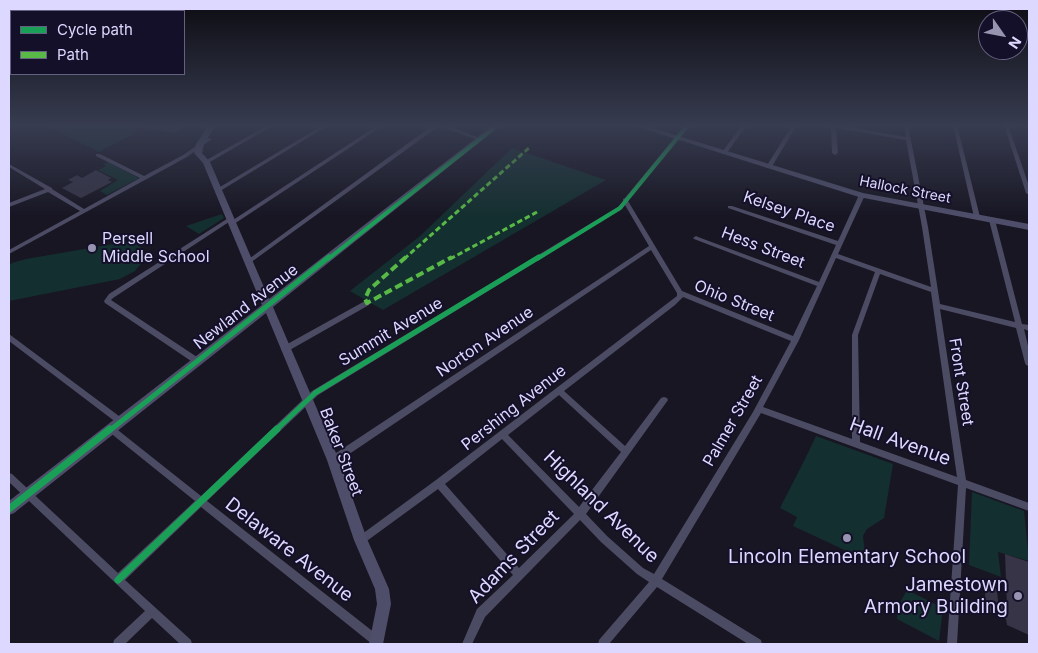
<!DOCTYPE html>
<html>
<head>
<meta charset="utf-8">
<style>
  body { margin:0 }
  #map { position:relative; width:1038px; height:653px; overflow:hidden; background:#181623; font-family:Inter,sans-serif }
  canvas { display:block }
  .frame { position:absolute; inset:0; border:10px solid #dcd8ff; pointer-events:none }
  .legend { position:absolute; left:10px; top:10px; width:175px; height:65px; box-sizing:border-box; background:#141029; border:1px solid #64607f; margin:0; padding:6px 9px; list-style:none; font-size:15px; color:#dcd8ff }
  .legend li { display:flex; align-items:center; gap:10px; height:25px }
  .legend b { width:25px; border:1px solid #64607f }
  .north { position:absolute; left:978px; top:10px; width:50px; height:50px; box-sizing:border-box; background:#141029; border:1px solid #64607f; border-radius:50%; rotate:123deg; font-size:14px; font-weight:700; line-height:20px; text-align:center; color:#dcd8ff }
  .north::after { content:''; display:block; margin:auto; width:18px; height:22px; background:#9794b2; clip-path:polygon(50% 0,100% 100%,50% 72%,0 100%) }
</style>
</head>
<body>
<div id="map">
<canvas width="1038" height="653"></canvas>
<div class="frame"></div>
<ul class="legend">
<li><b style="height:6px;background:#1a9f57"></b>Cycle path</li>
<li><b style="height:6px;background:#58b947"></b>Path</li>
</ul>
<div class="north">N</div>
</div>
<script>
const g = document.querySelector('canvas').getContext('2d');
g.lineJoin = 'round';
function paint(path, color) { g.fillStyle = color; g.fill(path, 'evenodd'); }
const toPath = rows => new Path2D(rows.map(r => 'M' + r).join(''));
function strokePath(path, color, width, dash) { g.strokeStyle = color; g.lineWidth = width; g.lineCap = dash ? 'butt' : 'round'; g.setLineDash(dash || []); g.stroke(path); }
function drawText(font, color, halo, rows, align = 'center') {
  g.font = font + ' Inter,sans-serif'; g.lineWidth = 4; g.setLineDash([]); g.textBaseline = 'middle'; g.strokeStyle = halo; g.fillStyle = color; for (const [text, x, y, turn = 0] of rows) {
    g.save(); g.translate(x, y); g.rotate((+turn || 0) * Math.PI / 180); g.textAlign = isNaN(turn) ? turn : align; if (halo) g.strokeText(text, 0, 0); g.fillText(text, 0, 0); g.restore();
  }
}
paint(toPath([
  [45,125,125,125,135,129,135,133,99,152],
  [512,148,606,180,383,310,350,291,420,236],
  [108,162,139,178,107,195,100,191,118,180,98,170,106,166,103,164],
  [222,214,224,218,199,234,186,226],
  [142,239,142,242,135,243,144,250,143,261,135,271,120,279,9,301,9,265,12,263,26,259],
  [816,436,893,464,884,518,867,529,863,536,866,560,793,526,797,517,780,508,805,459,812,463,805,459],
  [972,492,1024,511,1029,561,998,552,1001,577,969,565],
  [907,590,943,608,939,641,897,619,898,606]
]), '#142f2f');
paint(toPath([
  [143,125,161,125,181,128,176,133,142,128],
  [96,170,111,178,108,180,112,182,81,198,62,188,73,182,68,180,77,175,82,178],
  [1005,554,1029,562,1029,635,1007,625,1006,619,984,610,986,585,992,584,997,590,998,601,1007,606]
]), '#363446');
paint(toPath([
  [268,125,274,125,208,163,206,164,203,162,268,125],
  [323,125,329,125,220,191,218,192,215,190,323,125],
  [378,125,384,125,234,224,230,224,230,222,378,125],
  [433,125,447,125,482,139,478,140,439,126,250,263,246,263,245,262,246,261,433,125],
  [685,125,690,125,628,201,682,291,793,336,817,286,694,239,693,238,696,236,698,237,819,282,836,245,728,208,728,206,732,206,838,241,859,195,862,193,864,194,865,195,838,254,931,287,922,227,906,140,836,128,838,153,835,155,832,153,831,127,827,125,839,125,906,137,904,125,908,125,928,227,940,304,1015,322,989,220,992,218,995,220,1022,324,1029,325,1029,331,1024,329,1029,350,1029,366,1026,365,1025,363,1016,328,940,309,966,480,1029,503,1029,511,966,488,957,644,947,644,958,485,761,413,662,579,761,640,762,644,748,644,657,587,609,644,598,644,599,640,649,582,637,574,601,542,580,520,485,617,472,644,462,644,477,609,513,575,438,489,364,543,361,545,358,543,356,540,358,537,436,480,677,296,677,293,651,250,336,463,333,464,330,463,329,460,330,457,649,246,625,205,622,209,318,395,207,501,380,637,381,641,380,644,372,644,201,507,125,580,191,640,192,644,180,644,152,618,125,644,113,644,114,640,145,611,9,482,9,473,12,474,118,573,195,501,108,431,107,429,108,427,111,426,114,427,201,496,312,391,618,207,623,201,623,199,625,198,685,125],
  [836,258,875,272,852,335,852,439,763,407,799,340,836,258],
  [880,274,931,292,957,477,860,442,858,335,880,274],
  [683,297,791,341,753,412,654,574,643,568,607,536,586,514,668,400,667,398,664,397,661,398,625,446,564,391,675,305,683,297],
  [559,395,621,452,579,507,508,435,559,395],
  [502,439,574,514,519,568,445,484,502,439],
  [742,125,747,125,726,154,722,154,722,152,742,125],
  [792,125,797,125,771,168,767,168,766,167,792,125],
  [953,125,957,125,980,217,979,218,975,218,974,217,953,125],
  [1004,125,1008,125,1029,186,1029,195,1026,193,1004,125],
  [208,138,212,139,187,157,9,254,9,250,80,211,48,192,9,207,9,203,45,189,9,167,9,164,50,187,52,188,52,189,84,209,140,178,96,156,96,154,100,154,144,176,183,155,208,138],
  [230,217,232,218,232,220,113,298,111,300,200,359,201,361,200,363,194,363,105,303,104,301,109,294,230,217],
  [365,301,369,301,370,303,369,305,288,351,282,351,281,349,282,347,365,301],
  [9,334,123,419,124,421,123,423,120,424,117,423,9,341,9,334]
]), '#4c4b64');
paint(toPath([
  [209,125,216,125,204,144,202,153,210,162,269,299,493,125,501,125,273,307,339,460,367,539,389,589,391,604,383,644,369,644,377,604,375,589,354,540,327,460,266,313,14,513,9,515,9,501,262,305,203,163,194,153,196,144,209,125],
  [632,125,643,125,863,193,1029,224,1029,230,859,197,632,125]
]), '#4f4e6a');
strokePath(toPath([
  [404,259,530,147],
  [450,259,537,212]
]), '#58b947', 3, [5.5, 3]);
strokePath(toPath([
  [406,257,369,290,365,299,367,303,452,257]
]), '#58b947', 4, [8, 4]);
strokePath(toPath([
  [328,259,498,125],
  [537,259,620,208,688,125]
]), '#1a9f57', 4);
strokePath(toPath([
  [109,431,329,257],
  [275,431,315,393,539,257]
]), '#1a9f57', 5);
strokePath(toPath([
  [9,509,110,429],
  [118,580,277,429]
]), '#1a9f57', 7);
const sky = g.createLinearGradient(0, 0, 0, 217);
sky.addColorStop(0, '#0d0c13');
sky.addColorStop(0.58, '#373c50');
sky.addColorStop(1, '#373c5000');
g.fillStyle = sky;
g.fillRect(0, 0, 1038, 217);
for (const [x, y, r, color] of [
  [92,248,5,"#9794b2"],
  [847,538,5,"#9794b2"],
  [1018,596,5,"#9794b2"]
]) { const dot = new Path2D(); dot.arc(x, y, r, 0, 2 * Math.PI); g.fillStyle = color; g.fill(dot); strokePath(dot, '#141029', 2); }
drawText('14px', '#dcd8ff', '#141029', [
  ["Hallock Street",905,190,11]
]);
drawText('16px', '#dcd8ff', '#141029', [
  ["Kelsey Place",789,212,19],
  ["Hess Street",763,248,21],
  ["Ohio Street",734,301,22],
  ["Newland Avenue",246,307,-38],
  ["Summit Avenue",391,332,-31],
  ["Norton Avenue",485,342,-34],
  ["Front Street",961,382,81],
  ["Pershing Avenue",514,408,-38],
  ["Palmer Street",733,421,-60],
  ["Baker Street",341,452,69]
]);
drawText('16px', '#dcd8ff', '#141029', [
  ["Persell",102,239],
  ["Middle School",102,257]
], 'left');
drawText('19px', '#dcd8ff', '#141029', [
  ["Hall Avenue",900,442,20],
  ["Highland Avenue",601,507,44],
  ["Delaware Avenue",289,550,38],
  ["Adams Street",514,557,-46]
]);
drawText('19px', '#dcd8ff', '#141029', [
  ["Lincoln Elementary School",847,557],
  ["Jamestown",1008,585,"right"],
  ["Armory Building",1008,607,"right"]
]);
</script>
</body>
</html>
